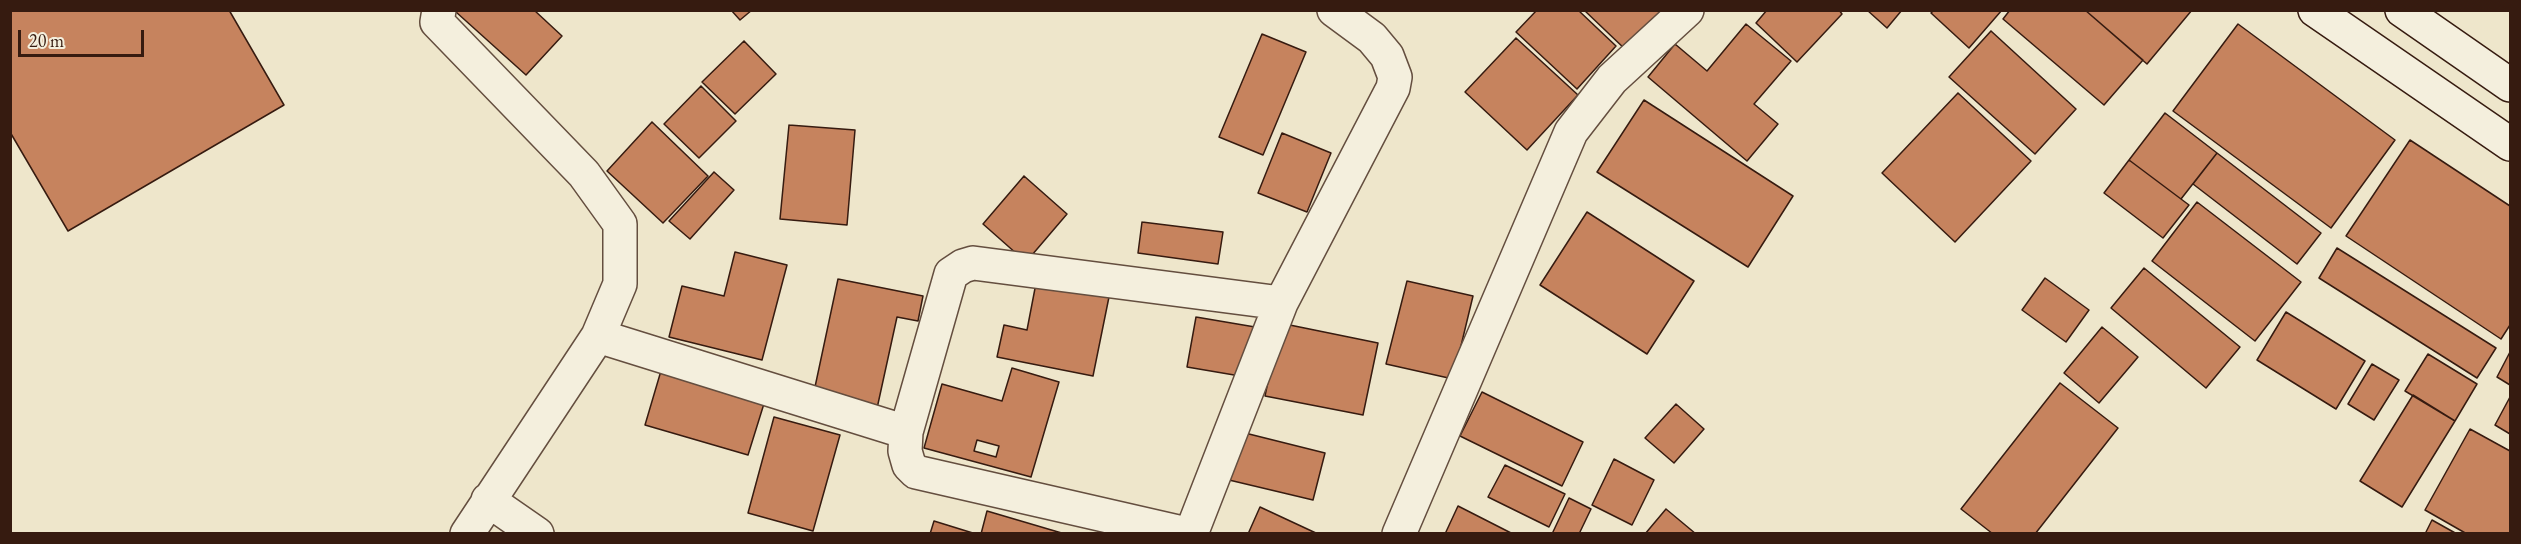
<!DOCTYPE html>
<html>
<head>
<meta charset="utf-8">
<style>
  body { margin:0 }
  #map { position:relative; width:2521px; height:544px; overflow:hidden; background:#eee6cb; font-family:"EB Garamond",serif }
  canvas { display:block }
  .frame { position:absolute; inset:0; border:12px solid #361b10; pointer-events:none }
  .scale { position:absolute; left:18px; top:30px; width:126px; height:27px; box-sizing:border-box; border:3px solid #361b10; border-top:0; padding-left:8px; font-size:18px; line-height:21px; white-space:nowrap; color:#361b10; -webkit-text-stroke:4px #f4efdd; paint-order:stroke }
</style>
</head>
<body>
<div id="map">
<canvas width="2521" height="544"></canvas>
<div class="frame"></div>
<div class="scale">20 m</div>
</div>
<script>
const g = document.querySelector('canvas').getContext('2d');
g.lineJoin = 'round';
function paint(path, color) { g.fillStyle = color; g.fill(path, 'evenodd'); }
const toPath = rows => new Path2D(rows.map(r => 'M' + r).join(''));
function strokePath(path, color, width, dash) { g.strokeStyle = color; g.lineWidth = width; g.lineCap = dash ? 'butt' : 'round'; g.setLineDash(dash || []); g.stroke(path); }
const building = toPath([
  [10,10,229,10,284,105,68,231,10,132,10,10],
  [457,10,534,10,562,36,526,75,456,12,457,10],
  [731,10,752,10,740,20,731,10],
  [1537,10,1578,10,1616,46,1577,89,1516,32,1537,10],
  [1584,10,1666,10,1627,51,1584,10],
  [1767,10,1839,10,1842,14,1797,62,1756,23,1767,10],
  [1867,10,1902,10,1887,28,1867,10],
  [1934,10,2002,10,1969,48,1931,13,1934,10],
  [2010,10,2085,10,2143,60,2104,105,2003,19,2010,10],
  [2085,10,2192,10,2147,64,2085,10],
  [1746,24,1791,61,1754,104,1778,124,1747,161,1648,77,1675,44,1707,71,1746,24],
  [2238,24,2395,140,2331,228,2173,111,2238,24],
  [1991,31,2076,109,2035,154,1949,77,1991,31],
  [1262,34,1306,52,1263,155,1219,137,1262,34],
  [1516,38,1578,95,1527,150,1465,92,1516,38],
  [744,41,776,74,735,114,702,82,744,41],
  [701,86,736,121,699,158,664,124,701,86],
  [1958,93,2031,161,1955,242,1882,173,1958,93],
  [1644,100,1793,196,1748,267,1597,172,1644,100],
  [2165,113,2217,153,2181,199,2129,160,2165,113],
  [652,122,708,176,663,223,607,171,652,122],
  [789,125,855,130,847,225,780,219,789,125],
  [1282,133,1331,153,1307,212,1258,193,1282,133],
  [2410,140,2510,206,2510,325,2501,339,2346,236,2410,140],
  [2217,153,2321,233,2297,264,2193,184,2217,153],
  [2129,160,2189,205,2163,238,2104,193,2129,160],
  [714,172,734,190,690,239,669,221,714,172],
  [1024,176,1067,214,1026,262,983,224,1024,176],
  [2197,202,2301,282,2255,341,2152,261,2197,202],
  [1587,212,1694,281,1647,354,1540,285,1587,212],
  [1142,222,1223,232,1218,264,1138,253,1142,222],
  [2337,248,2496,348,2477,378,2319,278,2337,248],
  [735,252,787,265,762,360,669,337,682,286,724,296,735,252],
  [2144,268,2240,347,2206,388,2111,308,2144,268],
  [1037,278,1110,292,1093,376,997,357,1004,325,1027,330,1037,278],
  [2045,278,2089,310,2066,342,2022,310,2045,278],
  [838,279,923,296,918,321,897,317,876,413,812,401,838,279],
  [1407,281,1473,296,1453,379,1386,364,1407,281],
  [2286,312,2365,361,2336,409,2257,360,2286,312],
  [1196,317,1255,327,1246,377,1187,367,1196,317],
  [1280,323,1378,343,1363,415,1265,396,1280,323],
  [2102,327,2138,357,2099,403,2064,373,2102,327],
  [2510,352,2510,385,2497,377,2510,352],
  [2428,354,2477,384,2455,421,2405,391,2428,354],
  [663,364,767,394,748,455,645,425,663,364],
  [2372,364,2399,380,2374,420,2348,404,2372,364],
  [1012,368,1059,382,1031,477,924,448,942,384,1002,401,1012,368],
  [977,440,999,446,996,457,974,451,977,440],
  [2060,383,2118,428,2035,534,1993,534,1961,509,2060,383],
  [1482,392,1583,442,1562,486,1460,436,1482,392],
  [2413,395,2455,421,2402,507,2360,481,2413,395],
  [2510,397,2510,434,2495,425,2510,397],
  [1676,404,1704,429,1674,463,1645,438,1676,404],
  [774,417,840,435,813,531,748,513,774,417],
  [2470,429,2510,451,2510,534,2467,534,2425,510,2470,429],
  [1241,432,1325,453,1313,500,1229,480,1241,432],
  [1614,459,1654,480,1632,525,1592,505,1614,459],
  [1505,465,1565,494,1549,527,1488,497,1505,465],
  [1569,498,1591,509,1579,534,1552,534,1569,498],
  [1458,506,1513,534,1445,534,1458,506],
  [1260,507,1318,534,1248,534,1260,507],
  [1666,509,1696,534,1645,534,1666,509],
  [987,511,1065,534,981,534,987,511],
  [2432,520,2457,534,2425,534,2432,520],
  [934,521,976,534,930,534,934,521]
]);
paint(building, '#c6835e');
strokePath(building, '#361b10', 1.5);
const street = toPath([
  [439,10,437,22,584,174,620,224,620,284,598,336,467,534],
  [598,336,906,432,905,451,909,465,916,472,1187,534],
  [906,432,951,274,963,266,973,263,1281,303],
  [488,500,537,534],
  [1191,534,1281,303,1393,88,1395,77,1387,56,1372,38,1334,10],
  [1399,534,1571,132,1612,79,1687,10]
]);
const secondary = toPath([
  [2315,10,2510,144],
  [2402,10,2510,85]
]);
strokePath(street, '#644e3f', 36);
strokePath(secondary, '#361b10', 36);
strokePath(street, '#f4efdd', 33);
strokePath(secondary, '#f4efdd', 33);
</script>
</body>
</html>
